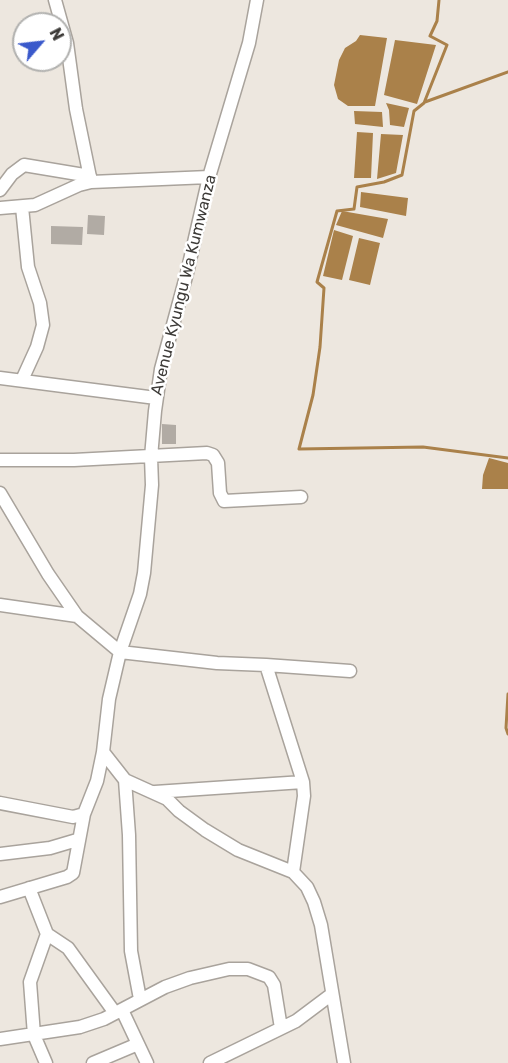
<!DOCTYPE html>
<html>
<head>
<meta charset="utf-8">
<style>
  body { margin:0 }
  #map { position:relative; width:508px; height:1063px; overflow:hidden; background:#ede7df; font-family:Rubik,sans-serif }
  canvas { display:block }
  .north { position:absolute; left:12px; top:12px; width:60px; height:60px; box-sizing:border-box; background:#fff; border:2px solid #b1b1af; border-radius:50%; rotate:62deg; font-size:16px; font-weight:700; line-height:24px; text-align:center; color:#3d3b38 }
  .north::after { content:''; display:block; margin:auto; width:21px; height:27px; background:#3a59cb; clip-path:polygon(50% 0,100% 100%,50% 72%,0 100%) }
</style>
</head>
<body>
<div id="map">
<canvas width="508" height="1063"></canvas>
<div class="north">N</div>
</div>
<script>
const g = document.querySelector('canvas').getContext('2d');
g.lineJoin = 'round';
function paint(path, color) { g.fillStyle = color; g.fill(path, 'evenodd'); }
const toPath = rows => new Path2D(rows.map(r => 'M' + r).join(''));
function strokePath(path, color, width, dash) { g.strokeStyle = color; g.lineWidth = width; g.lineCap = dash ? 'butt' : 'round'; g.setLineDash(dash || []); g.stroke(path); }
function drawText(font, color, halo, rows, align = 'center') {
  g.font = font + ' Rubik,sans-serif'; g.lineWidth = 5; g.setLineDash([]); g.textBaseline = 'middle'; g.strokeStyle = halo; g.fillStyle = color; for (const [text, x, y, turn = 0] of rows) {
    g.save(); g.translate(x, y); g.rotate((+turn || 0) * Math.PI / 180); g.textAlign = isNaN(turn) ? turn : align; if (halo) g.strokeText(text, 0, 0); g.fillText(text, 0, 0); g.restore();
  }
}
paint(toPath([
  [360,35,387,38,375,106,348,106,338,99,334,85,339,60,345,48,356,41],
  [395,40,436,45,417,104,384,95],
  [386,103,409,108,404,127,390,125,389,110],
  [354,111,382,112,383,127,355,124],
  [357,132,373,133,371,178,354,178],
  [381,134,403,135,396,173,377,179],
  [361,192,408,198,406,216,360,207],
  [342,211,388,219,383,238,336,225],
  [334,230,353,236,342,280,323,276],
  [359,238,380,243,370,285,349,280],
  [489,458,508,463,508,489,482,489,483,475]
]), '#aa814a');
strokePath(toPath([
  [439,0,437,21,430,36,447,45,424,103,414,111,402,175,384,182,357,187,354,209,337,211,317,282,324,288,320,347,313,395,299,449,423,447,508,458],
  [425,102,508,72],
  [508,694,506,728,508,734]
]), '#aa814a', 3);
paint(toPath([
  [88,215,105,216,104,235,87,234],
  [51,226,83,227,82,245,51,244],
  [162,424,176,425,176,444,162,444]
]), '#b1aba4');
const minor = toPath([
  [55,0,67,43,76,109,91,182],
  [0,190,12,174,24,165,90,176],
  [0,208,35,205,79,185,91,182,209,177],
  [0,378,156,398],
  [22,380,37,347,43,325,40,303,28,267,22,207],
  [0,460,74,460,207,453,213,455,218,463,220,493,224,501,301,497],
  [0,493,48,574,77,616,120,652,217,663,266,665,350,671],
  [0,605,77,616],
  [266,665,303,782,304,796,293,872],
  [103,752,125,780,167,799,179,811,205,830,238,850,293,872,307,887,314,902,321,925,344,1063],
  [125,780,129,835,131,951,140,999],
  [155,792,303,782],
  [0,803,73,817,84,814],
  [0,854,50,848,77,840],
  [29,888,47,934,30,982,34,1035,46,1063],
  [0,897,67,877,73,873,84,814,97,781,103,752,109,699,120,652,140,594,144,573,152,485,151,457,155,411,161,369,187,273,209,177,249,43,257,0],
  [47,934,68,948,115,1013],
  [122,1010,147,1063],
  [0,1039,80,1027,104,1019,165,987,190,978,229,969,248,969,269,977,274,985,281,1028],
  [93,1063,138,1044],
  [210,1063,296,1021,332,994]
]);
strokePath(minor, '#a9a39c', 15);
strokePath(minor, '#fff', 12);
drawText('16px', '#3d3b38', '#fff', [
  ["Avenue Kyungu Wa Kumwanza",184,285,-76]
]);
</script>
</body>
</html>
